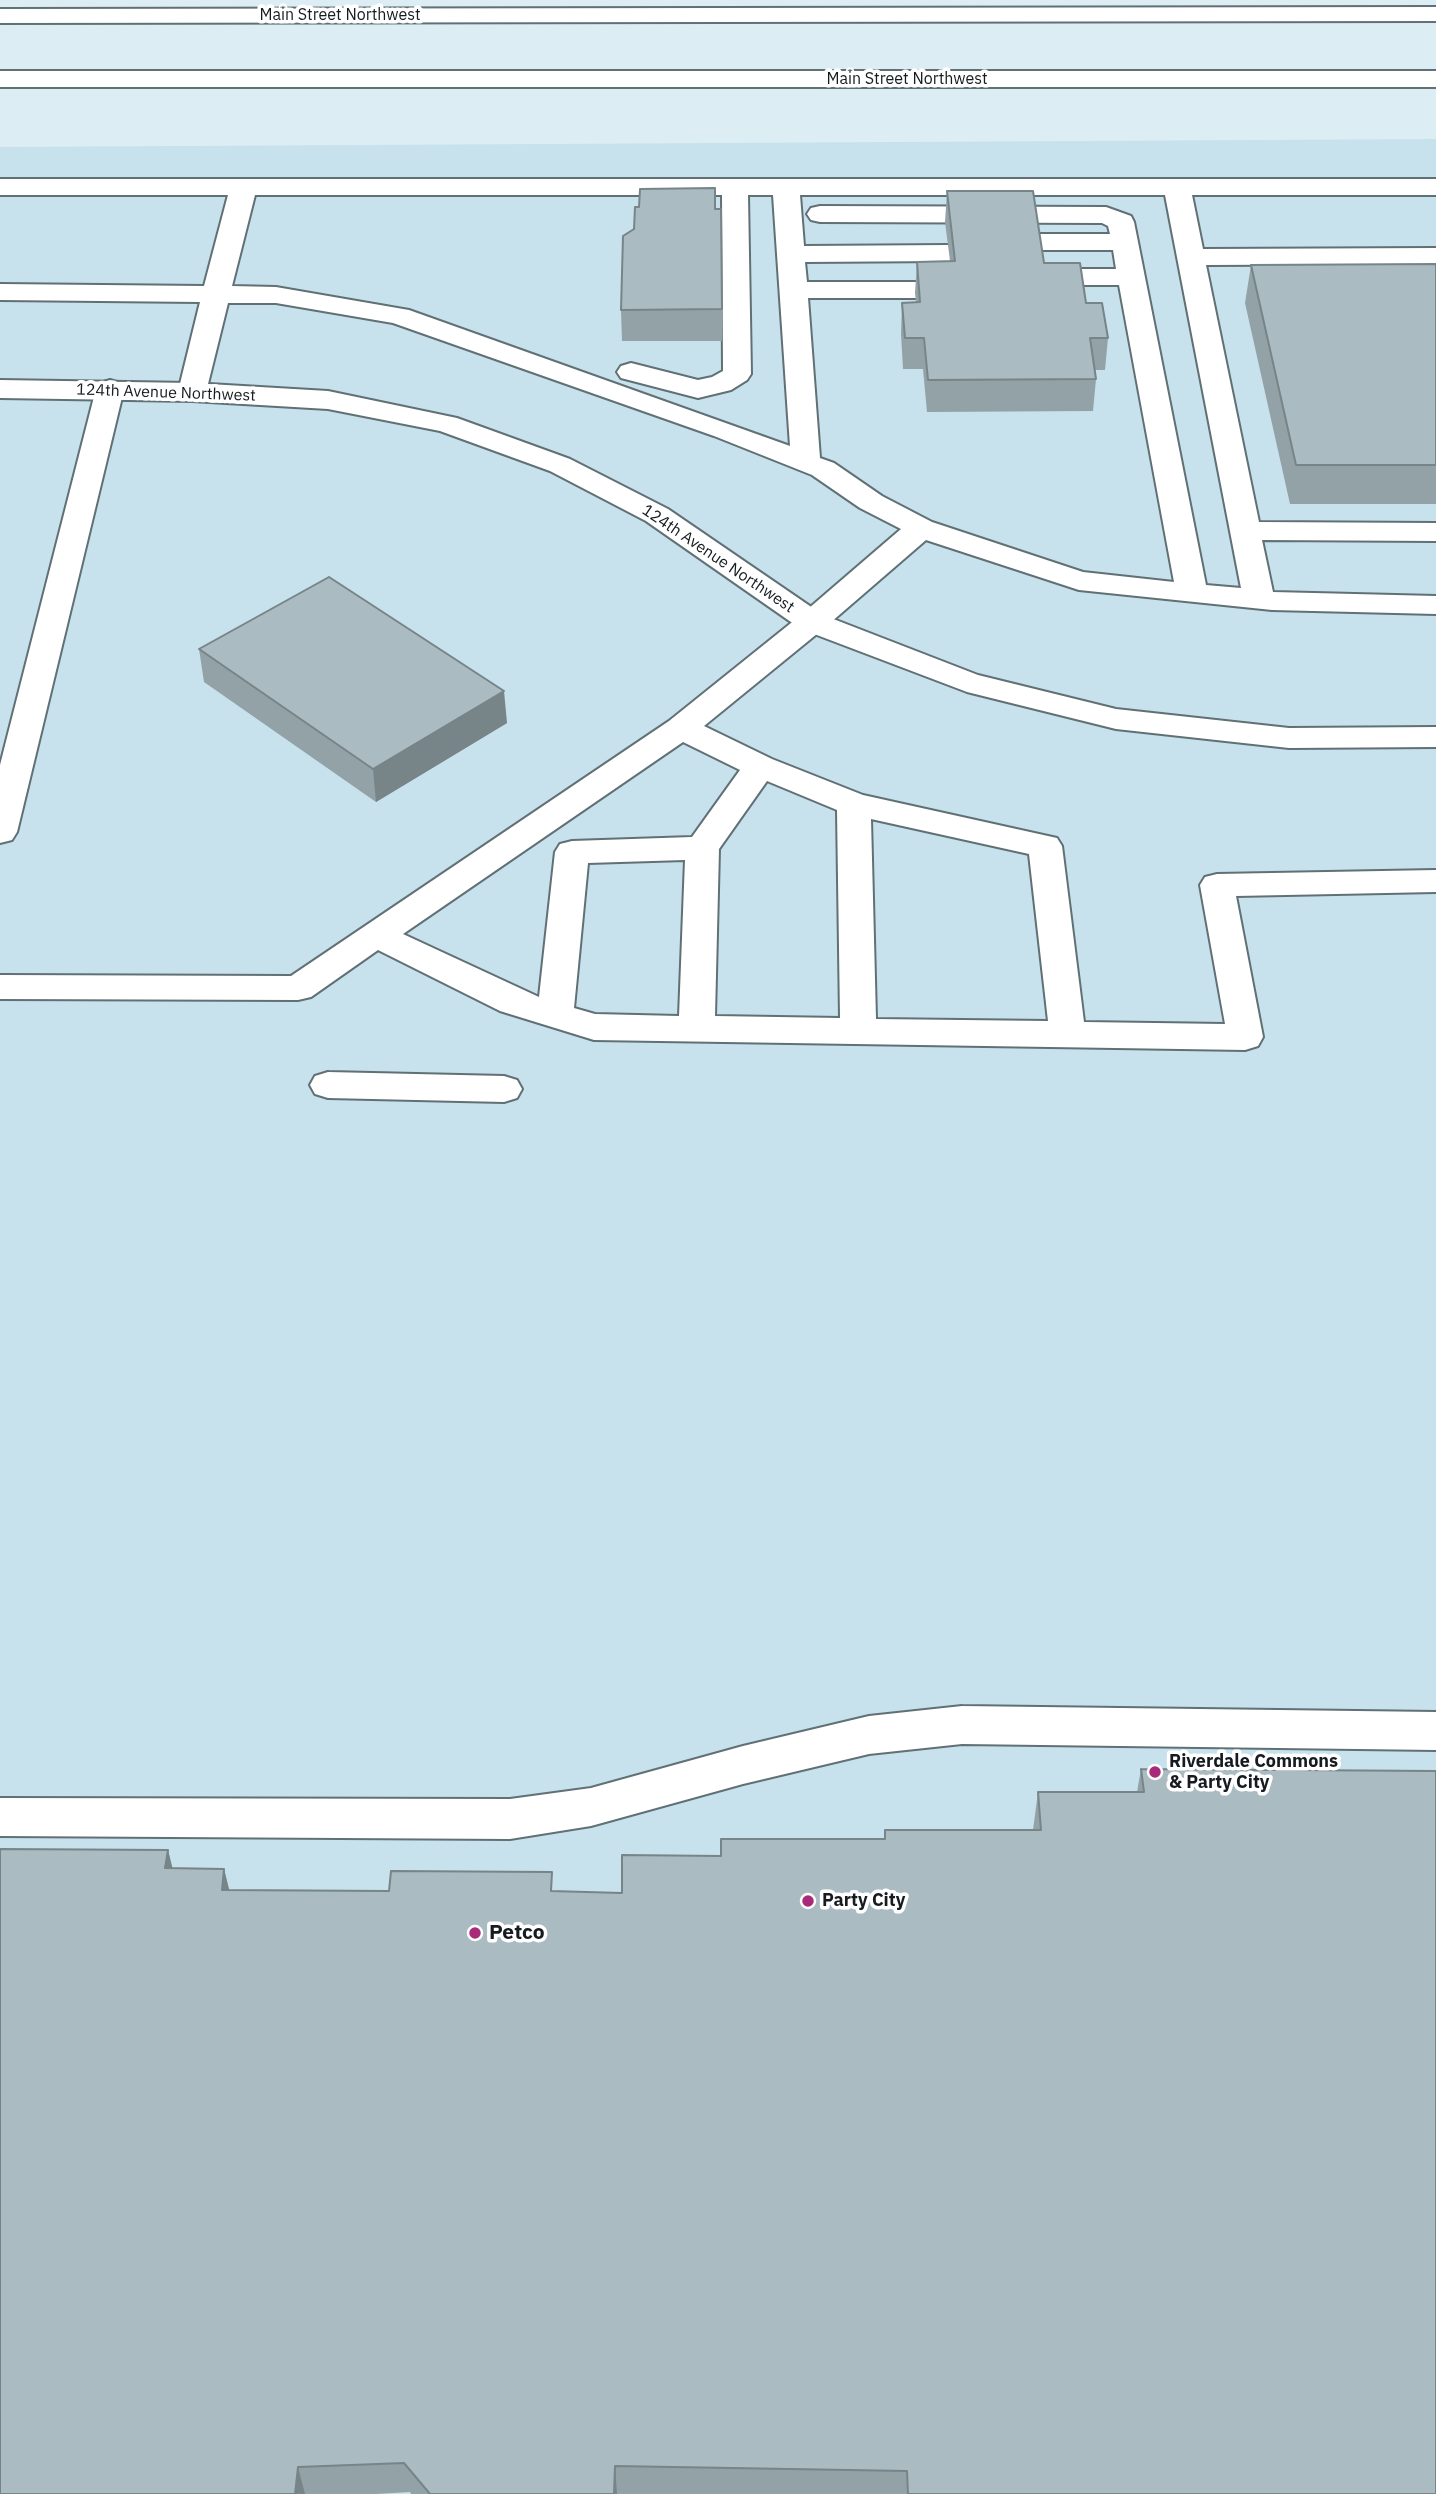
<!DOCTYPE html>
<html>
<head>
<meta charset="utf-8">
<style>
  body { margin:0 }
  canvas { display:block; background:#dceef4 }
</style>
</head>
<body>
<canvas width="1436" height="2494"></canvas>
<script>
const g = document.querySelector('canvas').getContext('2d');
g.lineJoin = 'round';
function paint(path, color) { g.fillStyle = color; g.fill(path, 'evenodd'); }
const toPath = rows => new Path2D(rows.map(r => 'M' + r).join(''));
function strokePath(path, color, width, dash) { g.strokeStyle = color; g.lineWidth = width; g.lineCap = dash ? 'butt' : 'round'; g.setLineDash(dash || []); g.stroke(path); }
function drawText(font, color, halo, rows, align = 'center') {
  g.font = font + ' "IBM Plex Sans",sans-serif'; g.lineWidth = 7; g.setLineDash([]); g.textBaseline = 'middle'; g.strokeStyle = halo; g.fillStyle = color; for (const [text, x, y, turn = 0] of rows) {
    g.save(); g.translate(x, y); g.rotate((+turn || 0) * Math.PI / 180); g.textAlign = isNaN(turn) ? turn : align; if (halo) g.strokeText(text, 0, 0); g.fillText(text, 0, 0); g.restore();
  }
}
paint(toPath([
  [1436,139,1436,2494,0,2494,0,147]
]), '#c7e2ec');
const lane = toPath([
  [0,179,1436,179,1436,195,1192,195,1203,249,1436,248,1436,264,1206,265,1259,522,1436,523,1436,541,1262,540,1273,592,1436,596,1436,614,1272,610,1079,590,926,540,823,629,704,726,772,759,863,795,1057,838,1062,846,1084,1022,1225,1024,1200,885,1205,877,1217,874,1436,870,1436,892,1236,896,1263,1037,1258,1046,1245,1050,594,1040,500,1011,378,950,311,997,298,1000,0,999,0,975,291,976,669,721,801,615,901,529,860,508,812,475,714,436,393,323,276,303,228,303,206,392,202,398,192,401,182,398,178,392,200,302,0,300,0,284,204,286,228,195,0,195,0,179],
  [255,195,722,195,723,371,712,377,698,380,631,363,621,366,617,372,621,378,698,398,731,390,747,380,751,374,748,195,773,195,790,446,409,310,276,287,232,286,255,195],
  [800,195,1165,195,1241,588,1206,585,1134,222,1131,216,1106,207,820,206,811,208,807,214,811,220,820,222,1102,223,1108,226,1110,234,1033,234,1023,236,1019,242,1023,248,1033,250,1113,250,1116,269,1039,269,1029,271,1025,277,1029,283,1039,285,1119,285,1174,582,1083,572,932,522,882,496,834,463,820,458,808,298,952,298,962,296,966,290,962,284,952,282,807,282,805,262,949,261,959,259,963,253,959,247,949,245,804,246,800,195],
  [683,742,740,770,692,837,572,841,560,844,555,852,539,997,403,934,683,742],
  [767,781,837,810,840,1018,715,1016,719,849,767,781],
  [871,819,1029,854,1048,1021,876,1019,871,819],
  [685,860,679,1016,595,1014,574,1008,588,863,685,860],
  [110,380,120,383,124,389,17,832,12,840,0,843,0,765,96,389,100,383,110,380],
  [328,1072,504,1076,517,1080,522,1089,517,1098,504,1102,328,1098,315,1094,310,1085,315,1076,328,1072],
  [962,1706,1436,1712,1436,1750,962,1744,869,1754,743,1784,591,1826,510,1839,0,1836,0,1798,510,1799,591,1788,743,1746,869,1716,962,1706]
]);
const street = toPath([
  [0,380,192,383,328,391,457,418,570,459,668,509,823,615,978,675,1116,709,1289,728,1436,727,1436,747,1289,748,1116,729,967,692,801,629,646,521,550,471,440,431,328,409,192,401,0,398,0,380]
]);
const secondary = toPath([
  [1436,7,1436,21,0,23,0,9,1436,7],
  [0,71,1436,71,1436,87,0,87,0,71]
]);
strokePath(lane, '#607075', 4);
strokePath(street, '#607075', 4);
strokePath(secondary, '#607075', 4);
paint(lane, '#fff');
paint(street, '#fff');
paint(secondary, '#fff');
paint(toPath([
  [947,191,1044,263,1086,303,1108,338,1105,370,1095,370,1096,379,1093,411,927,412,923,369,903,369,901,334,902,303,916,302,915,293,917,262,950,261,945,222],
  [715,209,722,309,722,341,622,341,621,310],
  [1436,264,1436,504,1290,504,1245,303,1251,265],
  [199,649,507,723,376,802,204,682],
  [1141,1769,1436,2494,411,2494,410,2492,376,2494,0,2494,168,1850,172,1868,224,1869,229,1890,622,1893,721,1856,884,1839,885,1830,1033,1830,1038,1792,1137,1792]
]), '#92a2a7');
paint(toPath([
  [504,691,507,723,376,802,373,769],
  [168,1850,177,1886,165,1868],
  [224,1869,233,1905,222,1890],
  [615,2466,617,2494,614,2494],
  [298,2467,305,2494,295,2494]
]), '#778488');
const building = toPath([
  [715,188,715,209,721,209,722,309,621,310,623,236,634,229,635,207,639,207,640,189,715,188],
  [947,191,1033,191,1044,263,1080,263,1086,303,1102,303,1108,338,1090,338,1096,379,928,380,924,338,905,338,902,303,920,302,917,262,955,261,947,191],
  [1436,264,1436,465,1296,465,1251,265,1436,264],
  [329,577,504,691,373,769,199,649,329,577],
  [1141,1769,1436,1771,1436,2494,908,2494,907,2471,615,2466,614,2494,430,2494,404,2463,298,2467,295,2494,0,2494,0,1849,168,1850,165,1868,224,1869,222,1890,389,1891,391,1871,552,1872,551,1891,622,1893,622,1855,721,1856,721,1839,885,1839,885,1830,1041,1830,1038,1792,1144,1792,1141,1769]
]);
paint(building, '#aabcc2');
strokePath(building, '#778488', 2);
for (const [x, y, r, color] of [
  [1155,1772,7,"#a92a79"],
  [808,1901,7,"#a92a79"],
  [475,1933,7,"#a92a79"]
]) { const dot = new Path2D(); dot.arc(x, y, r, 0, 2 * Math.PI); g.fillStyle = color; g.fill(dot); strokePath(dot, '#fff', 2.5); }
drawText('16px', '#151b1e', '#fff', [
  ["Main Street Northwest",340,15],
  ["Main Street Northwest",907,79],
  ["124th Avenue Northwest",166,393,2],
  ["124th Avenue Northwest",718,559,34]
]);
drawText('bold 18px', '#151b1e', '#fff', [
  ["Riverdale Commons",1169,1762],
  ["& Party City",1169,1783],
  ["Party City",822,1901]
], 'left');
drawText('bold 21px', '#151b1e', '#fff', [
  ["Petco",489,1933]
], 'left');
</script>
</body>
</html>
